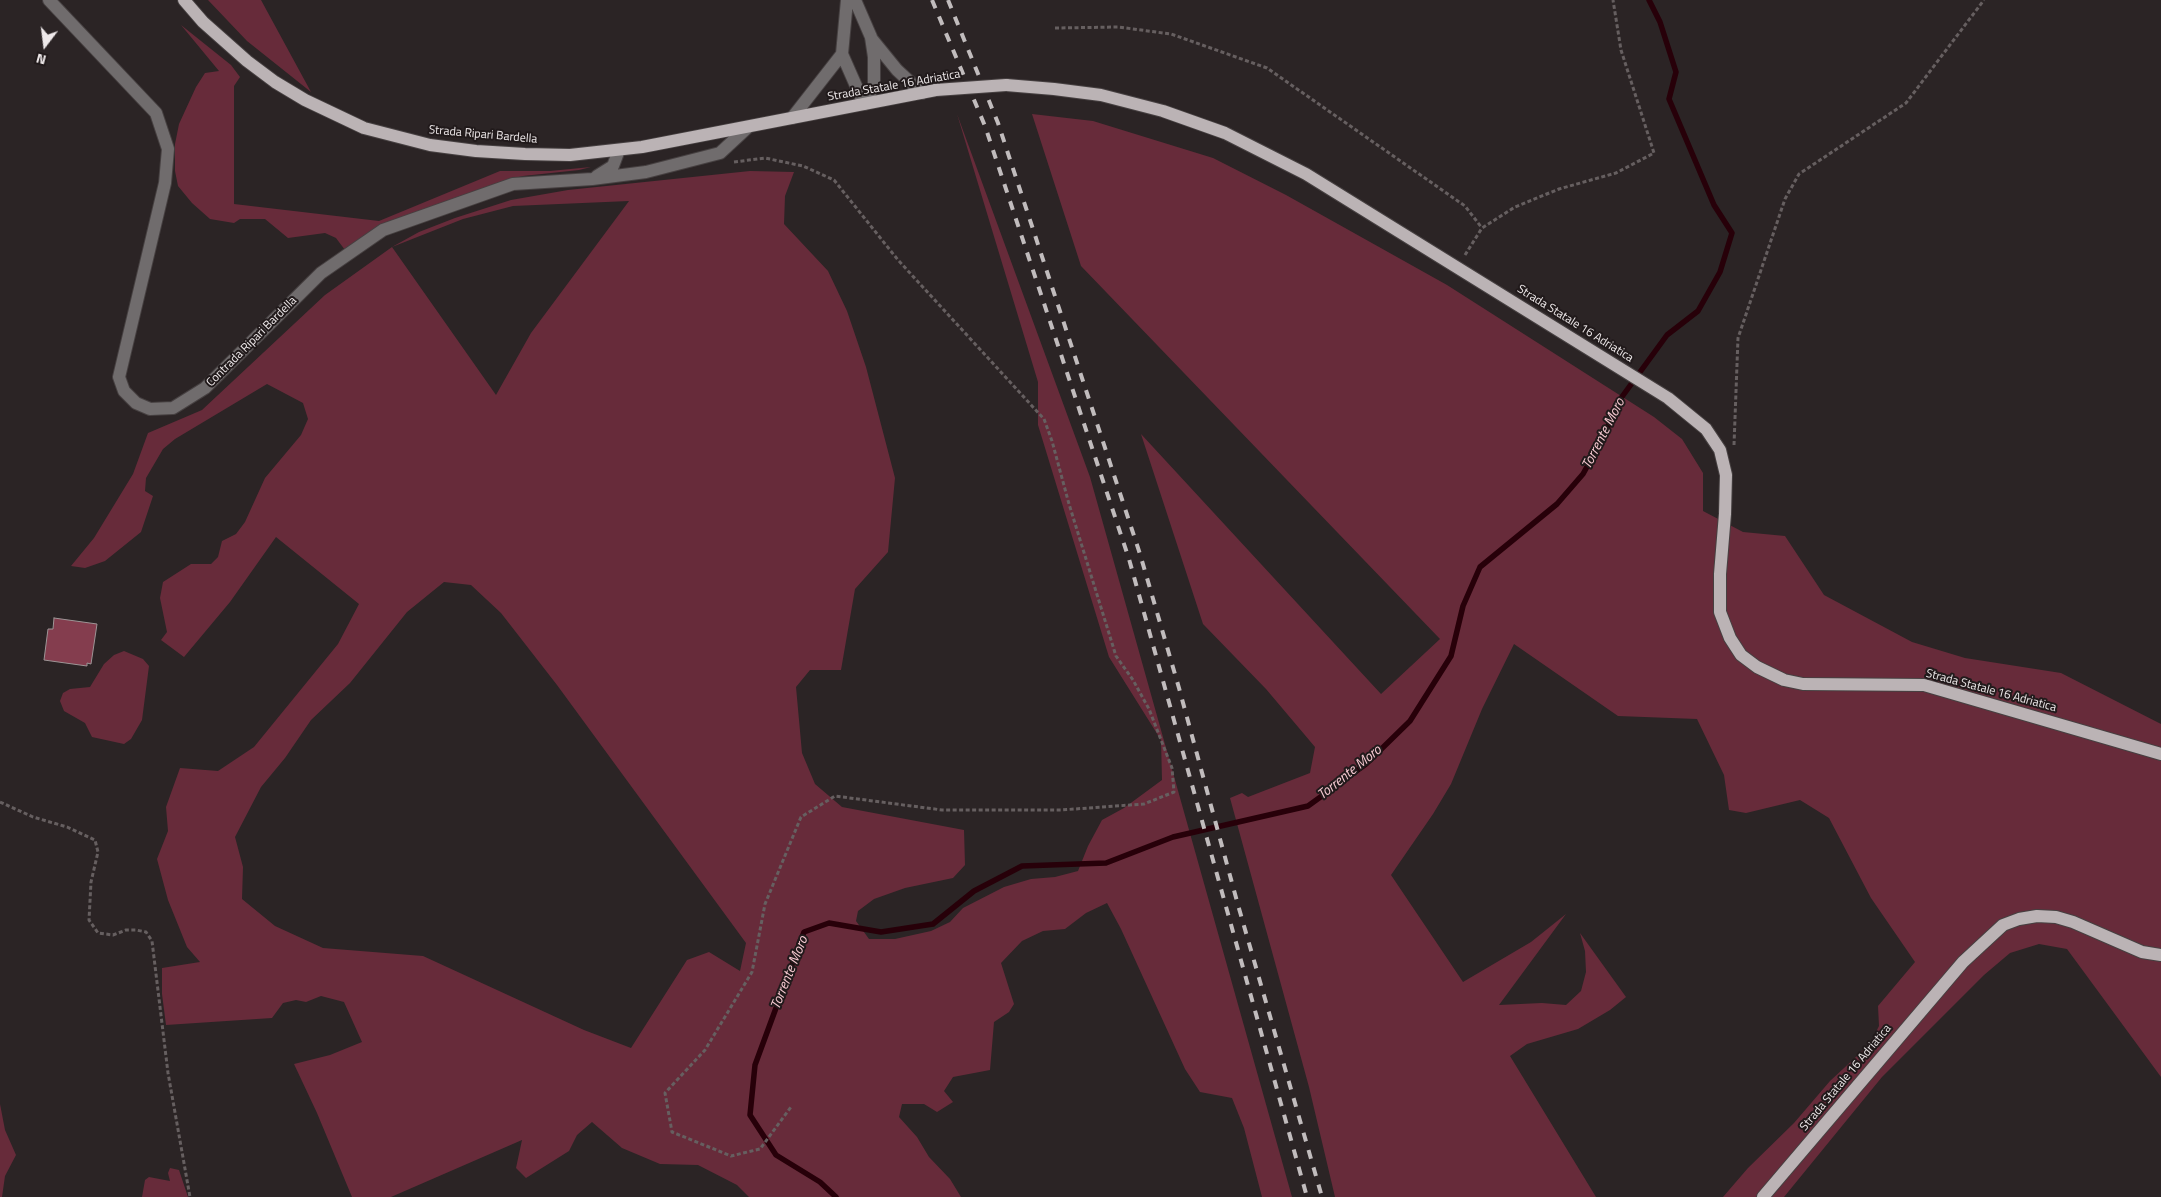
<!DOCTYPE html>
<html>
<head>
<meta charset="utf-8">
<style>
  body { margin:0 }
  #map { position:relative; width:2161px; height:1197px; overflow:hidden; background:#2b2425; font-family:"Titillium Web",sans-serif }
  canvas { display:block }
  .north { position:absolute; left:20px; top:20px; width:50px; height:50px; -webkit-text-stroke:4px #211a1b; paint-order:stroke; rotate:195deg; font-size:14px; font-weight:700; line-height:20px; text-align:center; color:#eee9ea }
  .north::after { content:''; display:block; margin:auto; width:18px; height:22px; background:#eee9ea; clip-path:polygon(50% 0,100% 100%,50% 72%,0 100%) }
</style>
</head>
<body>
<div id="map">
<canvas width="2161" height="1197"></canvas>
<div class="north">N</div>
</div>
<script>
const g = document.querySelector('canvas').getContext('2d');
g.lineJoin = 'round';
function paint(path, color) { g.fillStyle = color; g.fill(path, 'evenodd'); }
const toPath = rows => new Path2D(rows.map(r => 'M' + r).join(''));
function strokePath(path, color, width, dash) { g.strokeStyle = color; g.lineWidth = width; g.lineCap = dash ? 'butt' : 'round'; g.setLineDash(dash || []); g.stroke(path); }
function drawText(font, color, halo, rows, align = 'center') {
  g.font = font + ' "Titillium Web",sans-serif'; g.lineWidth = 4; g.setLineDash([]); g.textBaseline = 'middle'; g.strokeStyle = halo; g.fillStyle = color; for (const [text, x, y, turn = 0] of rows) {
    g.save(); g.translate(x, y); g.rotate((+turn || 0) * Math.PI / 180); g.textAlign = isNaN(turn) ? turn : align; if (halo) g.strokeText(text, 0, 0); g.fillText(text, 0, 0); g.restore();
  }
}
paint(toPath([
  [208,0,261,0,311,92,247,41],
  [181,25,231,65,240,77,234,86,234,204,379,221,500,171,550,171,591,167,579,170,523,176,503,181,345,250,336,238,325,233,288,238,265,219,240,219,234,223,210,219,192,203,178,186,175,171,175,144,179,124,196,87,205,73,219,71],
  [957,114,1090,477,1292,1197,1262,1197,1244,1128,1232,1098,1200,1092,1185,1069,1121,929,1107,903,1086,913,1065,929,1043,931,1022,941,1001,963,1014,1004,1009,1012,994,1022,990,1070,953,1077,944,1091,953,1102,937,1112,924,1104,902,1104,899,1117,917,1137,929,1157,950,1179,961,1197,749,1197,737,1185,698,1165,660,1164,622,1148,592,1122,577,1135,569,1151,526,1178,516,1168,522,1140,391,1197,352,1197,317,1113,294,1064,330,1055,362,1042,344,1002,321,996,306,1002,296,1000,283,1003,272,1018,166,1025,162,994,162,968,200,962,187,947,168,900,157,859,168,831,166,807,180,768,218,771,254,747,338,644,359,604,276,537,230,602,184,657,161,640,167,632,160,598,163,582,191,564,211,564,218,557,222,541,236,534,245,522,265,478,301,435,308,419,303,403,267,384,175,439,163,449,146,478,145,491,153,496,141,532,105,561,85,568,71,566,94,538,133,474,148,433,202,410,325,295,392,247,419,232,455,218,511,200,568,190,750,171,794,172,785,196,784,224,828,271,847,311,866,367,895,478,888,552,855,589,841,670,810,670,796,687,802,753,815,784,842,807,964,830,965,865,953,878,905,888,874,899,858,911,856,921,869,939,895,939,931,931,950,922,963,908,1004,887,1031,879,1055,877,1078,871,1088,846,1102,820,1124,808,1162,780,1161,740,1109,657,1038,425,1038,382],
  [629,201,531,333,496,395,392,247,463,219,513,206],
  [444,582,471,585,501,613,557,685,746,943,740,971,709,952,687,960,631,1048,584,1030,423,956,323,948,275,926,242,899,243,867,235,837,261,787,285,758,311,720,350,683,407,612],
  [1032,114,1093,121,1213,158,1286,195,1447,285,1654,417,1682,439,1703,473,1703,511,1743,532,1785,536,1824,595,1912,642,1965,658,2061,673,2161,724,2161,1077,2067,949,2039,944,2010,953,1984,975,1882,1077,1784,1197,1723,1197,1748,1168,1794,1123,1830,1081,1870,1044,1879,1026,1878,1006,1915,962,1871,898,1829,818,1800,800,1746,813,1729,810,1724,775,1697,719,1618,716,1514,644,1482,709,1451,784,1433,814,1391,875,1463,982,1531,942,1566,914,1499,1005,1542,1003,1566,1005,1581,991,1586,972,1585,951,1580,933,1626,997,1610,1010,1578,1029,1527,1044,1510,1056,1596,1197,1335,1197,1309,1087,1230,798,1242,793,1248,797,1310,773,1315,747,1266,689,1203,624,1141,434,1381,694,1440,639,1081,266],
  [124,651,143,659,149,666,142,720,131,739,124,744,92,737,85,723,64,711,60,701,63,693,70,689,90,687,104,664,114,655],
  [0,1104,5,1130,16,1155,5,1176,2,1197,0,1197],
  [170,1168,179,1170,188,1197,142,1197,145,1180,149,1177,170,1181,168,1173]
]), '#672b3a');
strokePath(toPath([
  [836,1197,820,1182,776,1155,750,1115,755,1065,804,932,829,923,881,932,933,924,974,891,1022,866,1106,863,1173,837,1308,806,1366,764,1410,721,1451,656,1463,606,1480,567,1557,504,1583,474,1605,434,1616,405,1667,335,1698,311,1720,272,1732,233,1714,205,1669,99,1676,72,1660,22,1649,0]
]), '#270009', 5.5);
const building = toPath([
  [54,618,97,624,91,664,87,663,87,666,44,660,48,629,53,629,54,618]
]);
paint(building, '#843d4e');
strokePath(building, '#9e9596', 1);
const minor = toPath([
  [49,0,156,113,168,149,165,183,119,377,124,391,136,403,150,409,173,408,205,388,321,273,383,230,513,184,592,179,646,172,720,153,747,128],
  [847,0,842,54,864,104],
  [855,0,871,37,874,57,874,86,864,104],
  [871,38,897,70,922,93],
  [792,118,842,54],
  [597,176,613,166,619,150]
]);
const major = toPath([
  [184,0,203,22,247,61,275,82,305,100,364,128,430,145,476,151,525,154,570,155,642,147,936,90],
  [1006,85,1054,89,1101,95,1163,111,1225,133,1306,174,1668,398,1706,429,1720,450,1726,475,1725,514,1720,574,1720,612,1730,638,1741,655,1757,667,1784,680,1803,684,1924,685,2161,754],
  [1763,1197,1963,962,2003,925,2019,919,2037,916,2056,917,2073,922,2142,952,2161,955]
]);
strokePath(minor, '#464041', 14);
strokePath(major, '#464041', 14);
strokePath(toPath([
  [1055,28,1118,27,1171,34,1267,68,1465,206,1482,228],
  [734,162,765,158,803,166,834,180,898,260,1044,419,1052,441,1069,504,1116,656,1133,680,1149,709,1172,768,1174,792,1144,804,1061,810,942,810,835,796,801,817,765,904,752,972,705,1050,665,1093,672,1132,731,1156,760,1149,791,1107],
  [1465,255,1482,228,1515,207,1559,189,1616,173,1654,153,1621,50,1613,0],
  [1734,445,1738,338,1785,199,1799,174,1906,103,1984,0],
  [0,802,33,817,67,827,95,840,98,852,91,882,89,920,98,933,113,935,126,930,136,930,146,932,152,941,168,1073,190,1197]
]), '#665f60', 3, [4, 2.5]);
strokePath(minor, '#706c6d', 12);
strokePath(major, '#bbb3b5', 12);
strokePath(toPath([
  [932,0,985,126,1129,559,1307,1197],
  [948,0,998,123,1140,554,1179,688,1238,905,1322,1197]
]), '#c1bcbd', 4, [9, 9]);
const majorBridge = toPath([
  [936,90,1006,85]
]);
strokePath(majorBridge, '#464041', 14, []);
strokePath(majorBridge, '#bbb3b5', 12);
drawText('12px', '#eee9ea', '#211a1b', [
  ["Strada Statale 16 Adriatica",894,86,-10],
  ["Strada Ripari Bardella",483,135,5],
  ["Strada Statale 16 Adriatica",1575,324,32],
  ["Contrada Ripari Bardella",252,342,-45],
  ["Strada Statale 16 Adriatica",1991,691,15],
  ["Strada Statale 16 Adriatica",1846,1078,-50]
]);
drawText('italic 14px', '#f7cad2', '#211a1b', [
  ["Torrente Moro",1604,434,-63],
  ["Torrente Moro",1350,773,-39],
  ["Torrente Moro",790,973,-68]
]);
</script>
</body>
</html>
